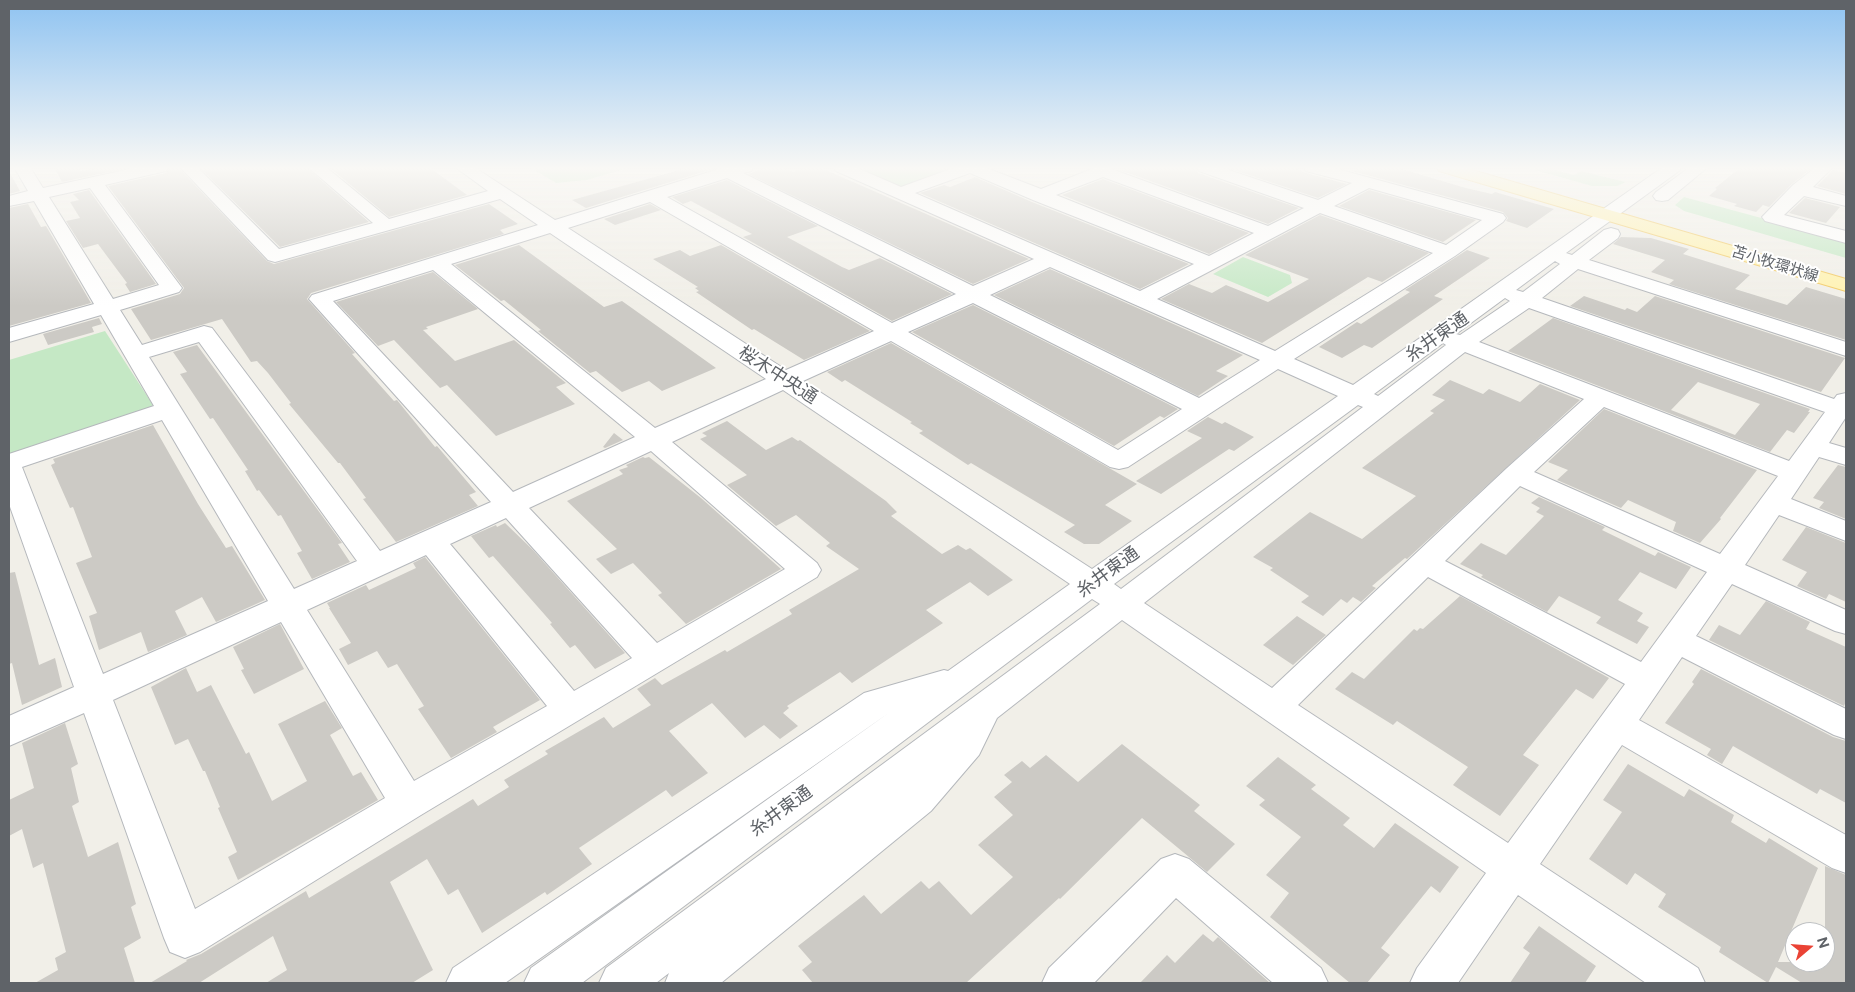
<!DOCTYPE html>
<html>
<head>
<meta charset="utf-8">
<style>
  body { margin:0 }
  #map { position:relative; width:1855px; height:992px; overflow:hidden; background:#f1efe8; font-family:"Public Sans",sans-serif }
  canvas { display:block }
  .frame { position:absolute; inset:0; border:10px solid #5f6368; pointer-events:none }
  .north { position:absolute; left:1785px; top:922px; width:50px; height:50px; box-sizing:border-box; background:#fff; border:1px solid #bfc1c3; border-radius:50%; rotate:72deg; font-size:14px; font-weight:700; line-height:20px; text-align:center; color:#5f6368 }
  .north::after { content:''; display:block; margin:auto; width:18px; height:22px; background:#ea4335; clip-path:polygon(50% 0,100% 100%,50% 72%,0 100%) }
</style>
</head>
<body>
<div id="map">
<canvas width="1855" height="992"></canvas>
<div class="frame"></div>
<div class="north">N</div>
</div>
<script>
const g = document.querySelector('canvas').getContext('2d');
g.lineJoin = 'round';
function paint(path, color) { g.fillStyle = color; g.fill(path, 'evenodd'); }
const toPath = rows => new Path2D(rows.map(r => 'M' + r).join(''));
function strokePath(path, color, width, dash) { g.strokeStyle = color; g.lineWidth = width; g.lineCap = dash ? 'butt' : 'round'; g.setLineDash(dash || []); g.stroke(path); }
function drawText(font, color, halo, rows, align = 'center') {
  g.font = font + ' "Public Sans","Noto Sans JP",sans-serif'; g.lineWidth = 4; g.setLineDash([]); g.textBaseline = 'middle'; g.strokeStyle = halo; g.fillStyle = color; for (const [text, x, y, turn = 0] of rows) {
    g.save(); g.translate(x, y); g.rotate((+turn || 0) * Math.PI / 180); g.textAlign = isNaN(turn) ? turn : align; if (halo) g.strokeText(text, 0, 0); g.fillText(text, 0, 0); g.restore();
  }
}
paint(toPath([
  [529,167,632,167,587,180,556,183],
  [851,167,957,167,899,188],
  [1524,167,1544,167,1574,175,1581,171,1626,182,1617,186,1592,186],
  [1684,197,1846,241,1846,258,1684,211,1675,205],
  [1243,257,1290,275,1292,283,1268,297,1213,274],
  [105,331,153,405,146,411,9,456,9,360]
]), '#c5e8c5');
paint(toPath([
  [54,167,78,167,81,171,106,167,132,167,62,182],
  [170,167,178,167,267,261,274,264,489,204,518,224,500,230,504,234,311,293,307,299,355,353,352,354,394,401,397,400,435,447,437,446,476,492,469,495,478,506,396,542,363,499,366,498,340,463,338,463,289,404,291,403,268,373,257,361,251,362,222,319,151,340,131,309,180,294,184,288,108,186,166,173],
  [199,167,306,167,369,222,280,247],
  [329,167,429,167,467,195,389,217],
  [690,167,716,168,586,208,572,200],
  [767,167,782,167,793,172,808,167,819,167,1029,259,973,284,748,174],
  [1128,167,1195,167,1198,173,1299,208,1268,224,1120,170],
  [1225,167,1291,167,1306,173,1347,184,1318,198],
  [1361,167,1372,168,1395,167,1466,188,1492,194,1495,192,1554,209,1527,228,1506,221,1508,218,1503,212,1352,171],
  [1741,167,1813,167,1792,184,1769,207,1763,205,1756,212,1734,206,1737,204,1709,196,1717,189,1715,188],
  [1833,170,1846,173,1846,194,1817,186],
  [9,171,20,191,9,194],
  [975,177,1032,202,1189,264,1140,289,920,193,944,185,950,187],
  [1103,179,1249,233,1209,254,1062,195],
  [727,180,818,226,787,237,842,267,849,270,880,258,952,294,892,321,743,237,752,234,691,201,683,204,672,197],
  [89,190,156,284,130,292,125,284,127,283,98,244,83,248,66,221,80,218,70,202,79,200,73,194],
  [1369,190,1476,220,1443,242,1339,206],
  [1805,198,1840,207,1826,223,1789,213],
  [28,204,41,227,46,226,91,303,9,326,9,208],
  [650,204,661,210,615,225,604,219],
  [1320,215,1429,253,1382,282,1368,277,1262,343,1161,299,1189,284,1212,293,1226,285,1268,302,1309,279,1245,255],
  [1621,237,1651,238,1689,249,1683,254,1750,275,1735,289,1787,305,1806,287,1846,299,1846,340,1669,284,1674,280,1651,272,1665,260,1613,244],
  [519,245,604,307,622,301,716,368,662,391,649,381,622,392,596,371,590,373,538,331,541,330,504,300,501,301,455,265],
  [721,245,870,331,804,360,754,329,752,330,696,292,699,291,695,288,698,287,653,259,680,250,690,256],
  [1467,250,1490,258,1434,296,1443,299,1372,348,1364,345,1342,358,1319,347,1357,322,1361,324,1410,292,1405,290],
  [1050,269,1243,355,1216,371,1228,376,1198,396,994,295],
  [433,272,478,309,426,327,428,329,423,330,455,361,514,340,566,383,556,387,575,404,496,436,447,385,440,388,394,340,378,346,336,302],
  [1584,296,1625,310,1627,308,1637,312,1655,296,1845,358,1821,392,1570,306],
  [973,305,1178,409,1164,418,1160,416,1114,446,912,332],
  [99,318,102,324,92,327,94,332,48,345,43,334],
  [1553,318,1810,409,1808,412,1810,412,1794,433,1787,430,1770,452,1508,351],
  [1698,382,1760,404,1735,435,1671,410],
  [891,343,1137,484,1105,505,1132,521,1099,544,1084,544,1064,532,1075,525,971,463,968,465,919,433,923,431,910,423,912,422,845,380,842,382,827,372],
  [197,345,342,543,338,544,350,562,312,579,297,553,302,551,281,515,278,516,259,490,257,491,245,471,248,470,213,418,210,419,180,374,187,372,173,352],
  [1450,380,1483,394,1489,389,1520,402,1540,384,1580,400,1407,559,1405,558,1372,586,1376,588,1361,602,1353,597,1347,603,1341,599,1323,616,1301,602,1309,596,1270,570,1273,568,1253,557,1310,512,1362,539,1416,496,1362,468,1434,413,1430,411,1445,400,1432,395],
  [1604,409,1757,470,1720,518,1721,519,1700,543,1673,531,1676,522,1628,500,1621,508,1557,480,1568,470,1548,462],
  [1208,417,1222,424,1225,422,1254,437,1234,451,1229,449,1161,494,1136,481,1202,438,1187,431],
  [727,421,766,450,792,437,798,441,800,440,886,501,897,512,891,516,942,554,958,545,966,550,970,548,1013,580,988,596,970,582,926,610,943,623,852,683,840,672,787,706,789,708,783,713,798,726,780,739,764,725,745,738,712,703,669,731,708,773,672,797,666,790,579,848,592,864,547,895,545,892,482,933,458,889,448,895,427,859,390,882,433,970,412,983,266,983,287,970,273,936,199,983,150,983,187,961,186,960,201,954,306,891,309,898,473,799,478,806,509,787,504,780,548,754,545,751,604,717,613,728,651,705,637,689,655,678,662,685,725,650,727,652,792,614,789,610,859,569,826,546,830,543,796,515,776,526,727,485,747,475,700,439,707,436,702,433],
  [153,425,198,504,226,548,232,546,265,600,216,622,202,597,175,611,187,635,148,652,141,632,99,650,89,616,97,613,76,563,92,557,73,507,70,508,51,465,55,463,53,459],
  [614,433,623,440,605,448,603,447],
  [643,457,645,458,649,457,701,498,781,569,686,624,658,595,662,593,633,563,611,574,596,559,617,549,567,501,623,474,619,470,628,467,626,465],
  [1838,465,1846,467,1846,519,1819,508,1824,502,1813,498],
  [1539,497,1605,527,1602,530,1655,556,1658,552,1691,567,1676,589,1640,572,1618,600,1643,613,1637,621,1649,627,1637,644,1596,623,1601,617,1559,596,1547,612,1481,577,1483,575,1460,564,1481,543,1506,555,1544,516,1536,512,1540,508,1531,503],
  [505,523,533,550,625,653,595,669,575,645,570,648,550,624,552,623,493,556,489,558,471,536,496,525,497,527],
  [1806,527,1846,543,1846,602,1829,594,1826,599,1797,586,1807,572,1782,560],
  [425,557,540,700,493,727,497,732,451,758,418,709,424,706,397,664,388,668,377,651,348,665,339,649,351,643,329,608,330,608,327,603,366,585,369,590,416,568,413,563],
  [15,572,39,665,55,658,62,687,22,705,12,663,9,664,9,573],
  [1460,596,1609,678,1593,699,1576,689,1523,755,1539,765,1500,816,1453,785,1468,767,1397,721,1393,725,1335,689,1352,672,1364,679,1414,629,1417,631,1420,628,1423,629],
  [1766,601,1810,622,1806,629,1846,647,1846,701,1844,706,1709,640,1719,625,1740,635],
  [1297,616,1326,635,1293,665,1263,645],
  [280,624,304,669,254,694,241,670,244,669,233,647],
  [186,668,197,692,211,685,246,754,249,752,272,801,307,781,278,724,325,701,342,728,330,735,353,776,361,772,378,800,238,880,228,857,237,852,218,808,220,807,205,771,203,771,188,739,175,745,151,687],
  [1701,669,1833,737,1846,741,1846,803,1820,789,1817,794,1733,746,1722,764,1707,755,1711,749,1665,723,1694,684,1692,682],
  [65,723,78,764,71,768,79,802,72,806,88,857,118,842,136,904,131,907,141,938,124,948,135,983,35,983,58,970,55,958,66,952,43,863,33,868,22,829,9,836,9,800,34,788,22,743],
  [1122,744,1200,805,1194,811,1235,844,1207,872,1142,818,1060,899,1059,898,966,983,813,983,802,970,812,962,798,946,864,895,881,914,921,881,929,889,939,881,971,915,1013,877,978,845,1013,815,994,797,1012,782,1004,775,1022,761,1030,768,1046,755,1078,782],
  [1278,757,1316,785,1311,789,1350,818,1343,825,1374,848,1395,823,1459,867,1440,893,1431,886,1381,948,1390,955,1367,983,1350,983,1270,917,1289,893,1266,875,1301,837,1259,805,1265,800,1246,786],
  [1628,764,1684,797,1689,789,1734,815,1731,822,1766,843,1769,838,1818,868,1778,962,1825,962,1825,866,1846,875,1846,983,1802,983,1776,967,1768,983,1719,952,1721,947,1658,907,1666,894,1635,873,1627,885,1589,859,1622,812,1603,800],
  [1539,926,1596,966,1585,983,1510,983,1530,953,1523,948],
  [1203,934,1213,942,1218,937,1270,983,1140,983,1167,955,1175,963]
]), '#cccac5');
const minor = toPath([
  [14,167,30,167,43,188,139,167,168,167,166,171,105,185,182,288,179,292,120,310,142,345,204,326,212,328,380,551,491,502,309,299,312,295,538,225,500,199,275,262,268,260,180,167,197,167,279,249,373,223,308,167,326,167,389,219,488,191,455,167,474,167,555,220,722,168,753,167,751,171,743,173,973,286,1034,259,836,171,834,167,855,167,901,187,956,167,984,167,1041,189,1097,167,1106,167,1268,226,1304,208,1199,171,1197,167,1220,167,1318,200,1352,183,1306,171,1304,167,1330,167,1503,214,1506,218,1503,222,1455,256,1294,359,1353,385,1663,167,1681,167,1679,171,1566,253,1572,255,1604,230,1611,228,1618,230,1620,234,1618,238,1589,260,1846,342,1846,356,1578,269,1542,298,1834,399,1837,395,1846,393,1846,417,1829,443,1846,448,1846,465,1819,457,1791,499,1846,521,1846,541,1779,515,1745,565,1846,610,1846,634,1835,631,1732,584,1696,636,1846,709,1846,739,1834,735,1682,657,1639,720,1846,835,1846,873,1832,868,1622,745,1540,864,1698,968,1705,983,1646,983,1518,895,1458,983,1410,983,1417,968,1486,873,1122,620,997,718,979,755,931,811,721,983,665,983,669,973,656,983,599,983,606,968,1100,604,1092,599,582,983,524,983,531,968,890,712,505,983,446,983,453,968,864,693,944,670,948,671,1070,584,783,390,672,442,817,563,821,570,817,577,421,815,200,952,185,958,170,952,164,938,84,713,9,746,9,716,74,687,9,504,9,454,154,406,101,315,9,342,9,328,94,304,34,201,9,206,9,196,28,191,14,167],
  [970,173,1033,200,1194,264,1140,291,915,193,970,173],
  [1103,177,1254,233,1209,256,1056,195,1103,177],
  [727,178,956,294,892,323,667,197,727,178],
  [90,188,159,285,113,299,49,197,90,188],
  [1369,188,1482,220,1446,245,1334,206,1369,188],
  [650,202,874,331,786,370,568,228,650,202],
  [1320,213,1433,253,1275,351,1157,299,1320,213],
  [550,233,766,379,655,428,451,264,550,233],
  [1555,261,1560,264,1523,292,1516,290,1555,261],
  [1050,267,1260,360,1199,398,990,295,1050,267],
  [433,270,635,437,513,492,333,301,433,270],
  [1505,298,1510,301,1460,335,1456,334,1505,298],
  [973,303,1182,409,1118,450,908,332,973,303],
  [1529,308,1825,412,1789,461,1479,342,1529,308],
  [891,341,1110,467,1119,469,1128,467,1278,369,1338,396,1092,569,803,381,891,341],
  [199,342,357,561,294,589,149,357,199,342],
  [1443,343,1446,345,1378,396,1374,394,1443,343],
  [1465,352,1584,399,1507,468,1272,688,1144,603,1465,352],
  [1358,405,1363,407,1121,589,1114,584,1358,405],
  [1604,407,1778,476,1720,554,1534,472,1604,407],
  [162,420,268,601,103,674,22,467,162,420],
  [651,451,785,569,657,643,529,508,651,451],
  [1520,486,1707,572,1641,662,1445,561,1520,486],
  [506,518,632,658,574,691,450,544,506,518],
  [426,555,547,706,414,781,307,610,426,555],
  [1428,577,1625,684,1508,843,1298,705,1428,577],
  [281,622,385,798,195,909,113,700,281,622],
  [1690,167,1708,167,1668,200,1662,201,1656,200,1653,196,1656,192,1690,167],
  [1816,167,1833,167,1813,187,1846,196,1846,206,1804,196,1784,215,1846,231,1846,243,1765,221,1762,217,1793,185,1816,167],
  [1175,854,1189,859,1321,968,1328,983,1273,983,1176,898,1094,983,1042,983,1049,968,1161,859,1175,854]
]);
const major = toPath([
  [1437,167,1462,167,1846,279,1846,291,1439,171,1437,167]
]);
strokePath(minor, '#b5b8bc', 2);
strokePath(major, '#f2c960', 2);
paint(minor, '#fff');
paint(major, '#fff2af');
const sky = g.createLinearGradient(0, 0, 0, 306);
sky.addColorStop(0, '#8fc3f1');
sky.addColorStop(0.55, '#f9f8f5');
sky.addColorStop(1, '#f9f8f500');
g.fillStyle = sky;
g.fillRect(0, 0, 1855, 306);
drawText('15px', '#5f6368', '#fff', [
  ["苫小牧環状線",1775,264,17]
]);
drawText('18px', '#5f6368', '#fff', [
  ["糸井東通",1437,337,-35],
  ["桜木中央通",778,375,33],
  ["糸井東通",1108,572,-36],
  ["糸井東通",781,811,-36]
]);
</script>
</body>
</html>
